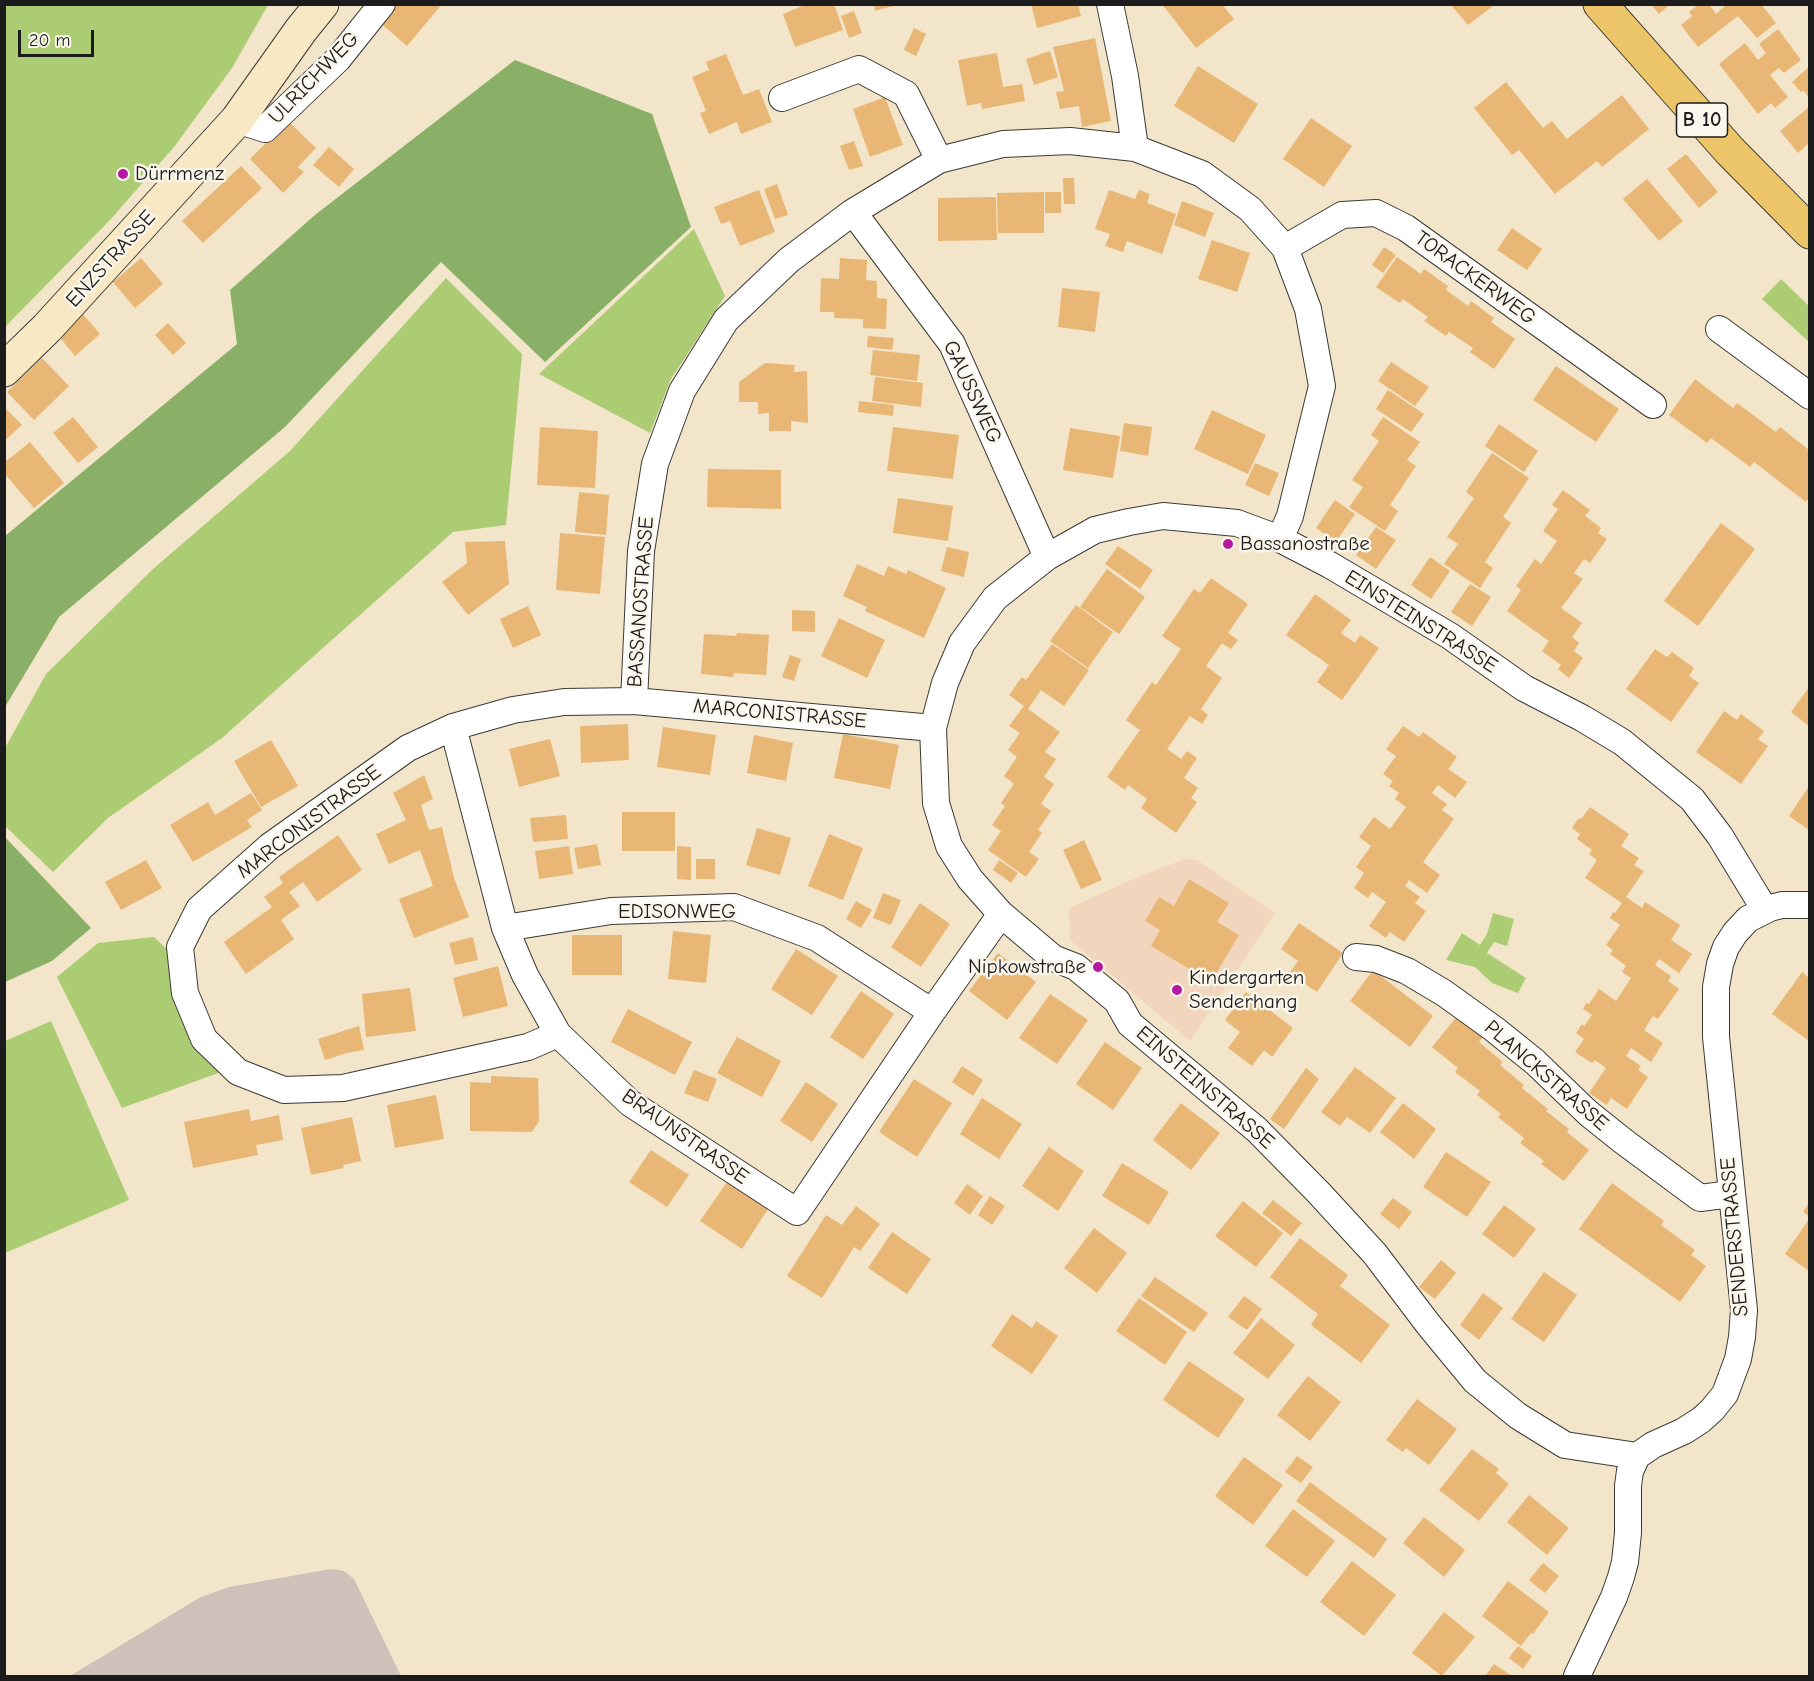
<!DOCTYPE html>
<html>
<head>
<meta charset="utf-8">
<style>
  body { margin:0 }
  #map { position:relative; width:1814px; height:1681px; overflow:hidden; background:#f2e5c9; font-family:"Comic Neue",sans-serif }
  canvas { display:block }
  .frame { position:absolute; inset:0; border:6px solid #1c1c1c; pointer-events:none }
  .scale { position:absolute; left:18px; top:30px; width:76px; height:27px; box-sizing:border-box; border:3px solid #1c1c1c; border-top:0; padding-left:8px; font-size:18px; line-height:21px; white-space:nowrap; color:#1c1c1c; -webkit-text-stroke:4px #fbf7ec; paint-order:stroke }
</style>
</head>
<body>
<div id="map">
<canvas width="1814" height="1681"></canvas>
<div class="frame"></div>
<div class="scale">20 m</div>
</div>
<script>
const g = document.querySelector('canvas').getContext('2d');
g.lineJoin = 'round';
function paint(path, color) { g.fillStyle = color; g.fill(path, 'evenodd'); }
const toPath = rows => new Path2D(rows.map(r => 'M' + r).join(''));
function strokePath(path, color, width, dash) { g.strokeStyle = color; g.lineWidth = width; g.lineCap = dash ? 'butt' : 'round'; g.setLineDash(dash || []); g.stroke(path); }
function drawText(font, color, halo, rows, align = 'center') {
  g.font = font + ' "Comic Neue",sans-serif'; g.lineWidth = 5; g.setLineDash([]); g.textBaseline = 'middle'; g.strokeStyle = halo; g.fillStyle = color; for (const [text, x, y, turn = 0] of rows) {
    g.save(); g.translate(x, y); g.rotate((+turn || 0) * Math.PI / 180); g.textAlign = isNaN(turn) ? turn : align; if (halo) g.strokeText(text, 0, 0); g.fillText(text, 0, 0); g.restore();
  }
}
paint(toPath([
  [1185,859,1197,860,1275,913,1190,1041,1070,940,1069,908,1129,881]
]), '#f2d5bd');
paint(toPath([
  [331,1569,344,1571,354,1579,401,1676,70,1676,199,1598,229,1587]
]), '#cfc1ba');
paint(toPath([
  [5,4,268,5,232,68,174,147,110,220,5,327],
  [694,229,725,296,671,379,650,433,539,374],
  [446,278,522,354,506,525,453,532,222,738,108,818,53,872,4,825,5,748,46,674,153,569,290,451],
  [1781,279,1809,306,1809,342,1762,299],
  [1493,913,1514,919,1507,946,1494,942,1487,953,1526,978,1518,993,1492,983,1475,967,1446,960,1462,933,1480,945,1487,934],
  [154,937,171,953,171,994,191,1039,221,1072,122,1108,57,977,98,943],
  [51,1021,129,1200,5,1253,5,1041]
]), '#accc74');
paint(toPath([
  [515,60,652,114,691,227,545,362,441,262,285,427,59,617,5,707,5,536,237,344,230,290,315,215],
  [5,837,91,928,52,961,5,982]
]), '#89b066');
paint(toPath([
  [394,4,442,4,407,46,379,22],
  [807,4,834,4,843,30,795,47,783,14],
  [874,4,896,4,896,5,875,11],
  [1031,4,1078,4,1081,16,1037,28],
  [1162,4,1222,4,1234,19,1196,48],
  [1651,4,1670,4,1659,14],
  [1699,4,1709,4,1716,14,1727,4,1761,4,1776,23,1757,38,1738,16,1698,47,1681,25,1692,16,1689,12],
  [1451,5,1494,5,1468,25],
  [854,11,862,33,849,38,841,16],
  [914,28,926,34,916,56,904,50],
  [1778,29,1801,60,1784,73,1779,68,1770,75,1788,97,1775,108,1771,103,1758,114,1719,64,1745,43,1758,60,1766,53,1759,44],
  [1095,38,1111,121,1082,127,1079,106,1060,109,1056,92,1064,91,1053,47],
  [1050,51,1058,77,1034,85,1026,59],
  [997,53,1003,87,1022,84,1025,101,982,109,981,103,967,106,958,60],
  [726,54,743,95,759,89,772,122,741,134,737,122,709,134,700,113,706,111,692,77,709,70,706,62],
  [1198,66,1258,104,1234,143,1174,106],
  [1809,67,1809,98,1804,91,1801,92,1792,82],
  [1506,82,1543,128,1552,121,1567,139,1622,95,1649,129,1602,167,1597,161,1555,194,1519,150,1512,155,1474,108],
  [885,97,903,145,870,157,853,109],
  [1809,107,1809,143,1798,153,1780,131],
  [1311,118,1352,146,1324,187,1283,159],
  [288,121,316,148,298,167,304,172,283,193,250,159],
  [854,141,863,166,849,170,840,146],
  [329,147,354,169,339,187,313,165],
  [1686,154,1718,192,1699,208,1667,169],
  [241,166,262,188,203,243,182,221],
  [1063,178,1074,178,1075,204,1064,204],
  [1647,179,1683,221,1659,241,1623,199],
  [777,184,788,215,775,219,764,189],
  [759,190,775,232,740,246,730,221,721,224,714,207],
  [1109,190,1135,199,1139,190,1150,194,1147,203,1176,214,1162,254,1127,241,1123,252,1105,246,1110,234,1095,229],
  [1044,192,1044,233,998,233,997,193],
  [1045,192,1061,192,1061,213,1045,213],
  [996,197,997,240,938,241,938,198],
  [1182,201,1214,213,1205,237,1174,225],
  [1512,228,1542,249,1527,270,1497,250],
  [1212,240,1250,253,1237,292,1198,279],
  [1384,247,1396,255,1383,273,1372,265],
  [1397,257,1421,274,1424,269,1448,286,1446,290,1468,306,1471,301,1494,318,1491,322,1515,339,1494,369,1470,352,1473,348,1449,332,1446,336,1424,321,1428,317,1403,299,1400,303,1376,287],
  [141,258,163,284,135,308,113,282],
  [840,258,867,260,866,280,877,281,877,298,887,299,886,329,863,328,863,319,834,318,834,312,820,312,821,278,839,279],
  [1062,288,1100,292,1095,332,1058,327],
  [83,314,100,334,75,356,58,335],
  [168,323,186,343,173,355,155,335],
  [868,336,894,338,892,350,867,347],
  [873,350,920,355,917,381,870,375],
  [42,358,69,386,34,420,7,392],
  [1391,362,1429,387,1415,406,1378,381],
  [765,363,795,365,794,372,807,371,808,423,791,421,791,431,769,431,769,413,758,414,758,402,739,402,739,382],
  [1556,366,1619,409,1596,442,1533,400],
  [875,377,923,383,921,407,872,401],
  [1695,379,1733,408,1737,403,1776,432,1780,427,1809,450,1809,498,1806,502,1754,462,1750,467,1711,438,1707,443,1669,415],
  [1388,390,1424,414,1411,432,1376,409],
  [859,401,894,405,893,416,858,412],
  [4,407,22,425,4,441],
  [1212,410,1266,435,1248,474,1194,449],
  [73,417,98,447,78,463,53,433],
  [1383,417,1420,442,1407,460,1416,466,1390,505,1398,511,1385,531,1349,507,1363,487,1352,480,1379,441,1371,435],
  [1124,423,1152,427,1148,456,1120,451],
  [1499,424,1538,451,1524,472,1485,446],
  [540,427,598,431,595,488,537,485],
  [893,427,959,435,953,479,887,471],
  [1070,428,1120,436,1113,478,1063,470],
  [30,442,64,483,34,508,4,473,4,463],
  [1492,453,1529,478,1503,517,1511,523,1485,562,1493,568,1480,588,1444,564,1458,544,1447,537,1474,498,1466,492],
  [1255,463,1279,473,1269,496,1245,485],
  [708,469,781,470,781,509,707,507],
  [1563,490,1590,510,1585,516,1601,528,1598,533,1607,539,1590,563,1584,559,1574,573,1583,579,1561,608,1582,623,1572,637,1579,643,1574,651,1583,658,1569,678,1558,669,1561,665,1542,651,1549,641,1507,611,1521,590,1516,586,1535,559,1541,564,1557,541,1543,531,1558,509,1552,505],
  [579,492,609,495,606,535,575,532],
  [898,498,953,506,948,541,893,533],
  [1335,500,1355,514,1336,542,1316,528],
  [1721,523,1755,549,1698,626,1664,601],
  [1376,527,1396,540,1376,569,1356,555],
  [560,533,605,537,600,594,556,590],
  [505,541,509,584,468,615,442,582,467,563,465,542],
  [1118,546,1153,570,1140,589,1105,564],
  [947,547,969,552,964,577,941,571],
  [1430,557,1450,571,1431,599,1411,585],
  [857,564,884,576,888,566,906,574,908,570,946,588,924,638,865,611,867,607,843,596],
  [1107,569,1145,597,1119,634,1080,607],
  [1211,578,1248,604,1228,633,1238,640,1231,649,1222,643,1206,666,1222,678,1201,709,1208,715,1202,724,1190,716,1167,749,1181,759,1187,751,1197,758,1184,778,1198,788,1191,798,1197,802,1176,833,1141,808,1147,799,1128,785,1125,790,1107,777,1140,730,1126,720,1152,682,1156,685,1181,649,1162,636,1194,589,1200,593],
  [1470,584,1491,597,1472,626,1451,612],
  [1315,594,1351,620,1341,633,1355,643,1360,635,1379,648,1342,700,1317,682,1329,665,1286,635],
  [1076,605,1113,632,1088,668,1050,641],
  [528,606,541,635,513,648,500,619],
  [792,610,815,611,815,632,792,631],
  [839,618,885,640,867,678,821,656],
  [737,633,769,635,766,675,734,673,733,677,701,674,704,634,736,636],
  [1052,644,1089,670,1064,706,1041,690,1028,709,1060,732,1045,752,1056,759,1044,777,1054,784,1041,804,1051,811,1038,830,1042,833,1029,852,1039,859,1026,877,988,850,1001,831,992,825,1005,806,1001,803,1014,784,1004,776,1017,757,1008,750,1020,733,1009,726,1024,706,1009,695,1022,677,1026,680],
  [1655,649,1667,657,1672,652,1694,668,1689,676,1699,683,1671,722,1626,689],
  [790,655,801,659,794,681,782,677],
  [1809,687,1809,726,1791,712],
  [1724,711,1737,720,1741,714,1764,731,1758,739,1768,746,1741,784,1696,752],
  [628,724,629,760,581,763,580,726],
  [1403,726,1419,737,1423,732,1457,757,1448,769,1467,782,1455,798,1438,785,1432,793,1447,804,1442,810,1454,819,1423,862,1440,875,1427,893,1409,880,1405,886,1420,897,1415,903,1426,911,1404,942,1390,932,1386,938,1369,926,1386,902,1372,892,1368,898,1354,888,1364,873,1356,867,1371,846,1359,837,1374,817,1390,829,1406,807,1395,799,1399,793,1389,786,1393,781,1383,774,1396,756,1386,749],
  [663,727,716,735,710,775,657,767],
  [843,734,899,745,890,789,834,778],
  [754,735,793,743,786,781,747,773],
  [550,739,560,776,519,787,509,749],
  [271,740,298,786,261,807,234,761],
  [424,775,433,799,421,805,429,830,442,827,454,878,469,917,414,938,399,899,433,886,420,850,389,864,376,834,406,820,393,793],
  [1809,786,1809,830,1789,816],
  [251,793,262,810,247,820,252,827,193,862,170,825,208,802,215,815],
  [1590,807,1629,834,1621,846,1639,858,1634,865,1644,871,1626,897,1642,908,1645,902,1680,925,1671,940,1692,954,1679,973,1659,959,1655,965,1671,976,1668,981,1679,989,1658,1019,1653,1016,1644,1030,1663,1043,1651,1062,1631,1048,1626,1056,1641,1066,1638,1070,1648,1077,1627,1109,1611,1098,1607,1105,1589,1093,1606,1068,1595,1060,1592,1063,1575,1052,1584,1039,1576,1033,1582,1024,1584,1026,1592,1015,1583,1009,1586,1003,1589,1004,1599,989,1616,1001,1631,978,1622,972,1626,966,1610,954,1613,950,1606,945,1620,925,1610,918,1613,912,1615,913,1622,903,1585,878,1597,860,1589,854,1592,850,1577,839,1580,834,1572,828,1579,818,1581,819],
  [622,812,675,812,675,851,622,851],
  [566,815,568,839,533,842,530,818],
  [757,828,791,838,780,875,746,865],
  [829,834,863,848,843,900,808,886],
  [338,835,362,870,317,902,303,882,289,892,300,906,281,920,294,939,246,974,224,942,272,907,264,897,283,883,279,877],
  [1084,840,1102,880,1081,889,1063,850],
  [597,844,601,865,578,869,574,848],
  [569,846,573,874,539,879,535,851],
  [677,846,691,847,691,880,677,879],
  [696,859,715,859,715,879,696,879],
  [146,860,162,888,121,910,105,882],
  [999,860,1018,873,1011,883,993,870],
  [1189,879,1229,903,1217,922,1239,935,1211,982,1151,946,1160,930,1145,921,1159,897,1174,906],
  [883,893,901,900,891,925,873,918],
  [856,901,872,910,861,928,846,919],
  [920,903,950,924,921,967,891,947],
  [1299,923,1343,953,1317,992,1289,974,1298,961,1281,949],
  [673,931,711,935,706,983,668,979],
  [572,935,622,935,622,975,572,975],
  [473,937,478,960,455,965,449,943],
  [796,949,838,976,812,1015,771,989],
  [998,953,1036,982,1007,1020,969,991],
  [498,966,508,1006,463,1017,453,978],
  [1373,970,1433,1016,1410,1047,1350,1001],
  [1802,972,1809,978,1809,1041,1772,1014],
  [410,988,416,1031,366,1037,362,994],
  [861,991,894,1014,863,1059,830,1037],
  [1246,992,1293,1028,1272,1057,1264,1050,1252,1066,1228,1048,1240,1032,1225,1020],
  [1050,994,1088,1020,1057,1064,1019,1038],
  [628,1009,692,1042,675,1075,611,1042],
  [1458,1015,1484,1036,1479,1042,1503,1062,1500,1065,1524,1085,1522,1088,1548,1109,1546,1111,1569,1129,1567,1132,1589,1150,1564,1181,1541,1164,1544,1161,1520,1143,1524,1138,1498,1117,1501,1114,1477,1095,1480,1091,1455,1072,1458,1068,1432,1047],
  [359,1026,364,1050,346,1053,325,1060,318,1039],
  [737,1037,781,1061,762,1097,717,1073],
  [1105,1042,1142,1068,1113,1110,1076,1084],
  [962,1066,983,1080,973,1096,952,1082],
  [1355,1067,1396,1098,1370,1133,1347,1117,1340,1126,1321,1112],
  [1306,1068,1319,1079,1284,1129,1270,1119],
  [694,1070,717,1079,708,1102,684,1093],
  [491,1076,538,1078,539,1121,532,1132,470,1131,470,1082,491,1083],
  [914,1079,952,1103,917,1157,879,1132],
  [806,1082,838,1104,812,1142,780,1121],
  [436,1095,444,1139,395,1148,387,1105],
  [982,1098,1022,1124,999,1159,960,1134],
  [1181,1103,1220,1133,1191,1170,1153,1140],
  [1403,1103,1436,1129,1414,1159,1380,1132],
  [249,1109,251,1121,279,1115,283,1140,256,1145,258,1155,193,1168,184,1122],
  [352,1117,361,1161,343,1165,344,1168,311,1175,301,1128],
  [1049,1147,1084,1171,1058,1211,1022,1186],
  [651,1150,689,1175,667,1207,629,1182],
  [1446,1152,1491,1182,1467,1217,1423,1187],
  [1122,1163,1169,1192,1149,1225,1102,1196],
  [727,1182,768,1209,742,1249,700,1221],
  [1612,1183,1664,1221,1661,1225,1695,1250,1691,1255,1706,1266,1680,1302,1579,1229],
  [967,1184,983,1196,970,1215,954,1203],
  [990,1196,1005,1206,992,1225,978,1215],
  [1393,1198,1412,1212,1399,1229,1380,1214],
  [1273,1200,1302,1223,1291,1236,1262,1213],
  [1243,1201,1283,1233,1256,1267,1215,1236],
  [1809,1203,1809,1216,1803,1212],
  [1504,1205,1536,1229,1514,1258,1482,1234],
  [856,1206,880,1224,860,1251,854,1247,822,1298,787,1276,826,1215,842,1225],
  [1809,1219,1809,1271,1785,1254],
  [1094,1228,1127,1253,1097,1293,1064,1268],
  [892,1232,931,1259,907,1294,868,1268],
  [1300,1238,1348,1275,1340,1286,1390,1325,1361,1363,1311,1325,1318,1314,1270,1277],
  [1441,1260,1456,1273,1435,1299,1419,1287],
  [1544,1272,1577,1295,1544,1342,1511,1319],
  [1155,1277,1208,1313,1194,1332,1141,1296],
  [1483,1293,1503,1308,1479,1340,1460,1325],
  [1244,1296,1262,1309,1247,1330,1228,1317],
  [1139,1298,1187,1332,1165,1365,1116,1331],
  [1012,1314,1032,1328,1036,1321,1058,1336,1032,1374,991,1346],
  [1261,1318,1295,1345,1268,1379,1233,1353],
  [1189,1361,1245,1399,1218,1438,1163,1400],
  [1308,1376,1341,1402,1310,1441,1277,1415],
  [1417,1399,1457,1429,1429,1465,1406,1448,1403,1452,1386,1440],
  [1472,1449,1499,1469,1496,1473,1509,1484,1479,1521,1439,1490],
  [1297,1456,1313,1467,1301,1483,1285,1472],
  [1244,1457,1283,1485,1253,1525,1215,1496],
  [1310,1482,1387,1539,1374,1558,1296,1501],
  [1529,1495,1569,1528,1547,1555,1507,1522],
  [1293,1509,1335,1541,1307,1577,1265,1546],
  [1424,1517,1465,1550,1444,1577,1403,1543],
  [1352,1561,1396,1595,1364,1636,1320,1602],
  [1543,1563,1559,1576,1545,1593,1529,1580],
  [1508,1581,1549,1612,1533,1634,1531,1633,1521,1646,1482,1616],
  [1444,1612,1475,1637,1442,1676,1412,1653],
  [1518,1646,1532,1656,1523,1669,1509,1658],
  [1494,1664,1512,1676,1485,1676]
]), '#e9b775');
const minor = toPath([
  [1110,4,1125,76,1135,148],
  [782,98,859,69,906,94,939,160],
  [237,120,265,129,338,59,382,4],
  [853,212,952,344,1047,557],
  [1285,248,1342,215,1376,213,1406,228,1653,405],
  [1719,329,1810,396],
  [634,701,641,551,655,464,682,391,726,320,789,260,853,212,939,160,1003,144,1070,141,1135,148,1202,174,1250,209,1285,248,1308,309,1322,386,1290,516,1280,539],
  [453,727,505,928,525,975,558,1034,630,1103,797,1212,932,1012,1001,914],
  [505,928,611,911,734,907,817,938,932,1012],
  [1356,957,1376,959,1407,971,1444,993,1494,1029,1535,1062,1588,1113,1623,1141,1700,1198,1731,1194],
  [558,1034,528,1047,343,1088,284,1090,238,1072,204,1039,185,993,180,947,199,909,270,846,408,748,453,727,513,710,564,702,634,701,933,728],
  [1637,1456,1565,1445,1518,1416,1475,1381,1428,1324,1375,1254,1319,1193,1257,1130,1130,1024,1117,1001,1076,967,1053,958,1001,914,970,879,949,846,936,803,933,728,945,683,962,643,995,598,1047,557,1095,530,1129,522,1163,516,1237,523,1280,539,1330,565,1450,636,1524,688,1582,718,1622,742,1692,799,1720,836,1765,910],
  [1577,1676,1614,1597,1621,1577,1625,1562,1628,1533,1628,1486,1630,1471,1637,1456,1653,1445,1684,1431,1701,1420,1712,1410,1725,1394,1738,1359,1742,1337,1744,1310,1716,1037,1716,987,1720,964,1726,947,1735,933,1748,919,1770,908,1782,905,1810,905]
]);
const secondary = toPath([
  [4,370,47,328,237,120,301,30,322,4]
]);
const primary = toPath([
  [1600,4,1730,151,1810,232]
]);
strokePath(minor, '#3c3a36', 28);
strokePath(secondary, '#3c3a36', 35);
strokePath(primary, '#3c3a36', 35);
strokePath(minor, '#fff', 26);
strokePath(secondary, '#f8e8c3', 33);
strokePath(primary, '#edc569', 33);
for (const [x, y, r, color] of [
  [123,174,6,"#b5179e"],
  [1228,544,6,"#b5179e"],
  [1098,967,6,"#b5179e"],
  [1177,990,6,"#b5179e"]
]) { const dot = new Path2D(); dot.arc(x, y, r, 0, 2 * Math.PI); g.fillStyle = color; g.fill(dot); strokePath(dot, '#fbf7ec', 2); }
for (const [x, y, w] of [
  [1702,120,51]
]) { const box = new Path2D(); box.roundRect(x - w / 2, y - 17, w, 34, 4.5); g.fillStyle = '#fbf7ec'; g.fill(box); strokePath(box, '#1c1c1c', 1.5); }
drawText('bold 20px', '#1c1c1c', null, [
  ["B 10",1702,120]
]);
drawText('21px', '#1c1c1c', '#fbf7ec', [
  ["ULRICHWEG",314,78,-46],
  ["ENZSTRASSE",111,259,-48],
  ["TORACKERWEG",1475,278,36],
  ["GAUSSWEG",972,392,65],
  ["BASSANOSTRASSE",641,602,-86],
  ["EINSTEINSTRASSE",1421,622,32],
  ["MARCONISTRASSE",780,714,5],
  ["MARCONISTRASSE",309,822,-37],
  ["EDISONWEG",677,912],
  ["PLANCKSTRASSE",1546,1076,41],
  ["EINSTEINSTRASSE",1205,1088,41],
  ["BRAUNSTRASSE",685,1137,35],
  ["SENDERSTRASSE",1735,1237,-95]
]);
drawText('21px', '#1c1c1c', '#fbf7ec', [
  ["Dürrmenz",135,174],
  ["Bassanostraße",1240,544],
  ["Nipkowstraße",1086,967,"right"],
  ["Kindergarten",1189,978],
  ["Senderhang",1189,1002]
], 'left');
</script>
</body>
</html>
